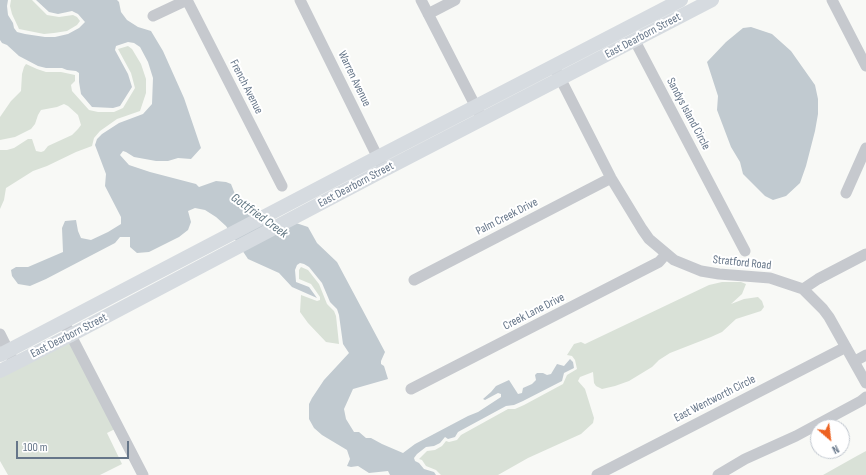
<!DOCTYPE html>
<html>
<head>
<meta charset="utf-8">
<style>
  body { margin:0 }
  #map { position:relative; width:866px; height:475px; overflow:hidden; background:#f8f9f6; font-family:"Sofia Sans Condensed",sans-serif }
  canvas { display:block }
  .north { position:absolute; left:810px; top:419px; width:40px; height:40px; box-sizing:border-box; background:#fff; border:1px solid #c2c8d0; border-radius:50%; rotate:152deg; font-size:11px; font-weight:700; line-height:16px; text-align:center; color:#667689 }
  .north::after { content:''; display:block; margin:auto; width:14px; height:18px; background:#ed6221; clip-path:polygon(50% 0,100% 100%,50% 72%,0 100%) }
  .scale { position:absolute; left:16px; top:441px; width:113px; height:18px; box-sizing:border-box; border:2px solid #667689; border-top:0; padding-left:5px; font-size:12px; line-height:14px; white-space:nowrap; color:#667689; -webkit-text-stroke:3px #fff; paint-order:stroke }
</style>
</head>
<body>
<div id="map">
<canvas width="866" height="475"></canvas>
<div class="north">N</div>
<div class="scale">100 m</div>
</div>
<script>
const g = document.querySelector('canvas').getContext('2d');
g.lineJoin = 'round';
function paint(path, color) { g.fillStyle = color; g.fill(path, 'evenodd'); }
const toPath = rows => new Path2D(rows.map(r => 'M' + r).join(''));
function strokePath(path, color, width, dash) { g.strokeStyle = color; g.lineWidth = width; g.lineCap = dash ? 'butt' : 'round'; g.setLineDash(dash || []); g.stroke(path); }
function drawText(font, color, halo, rows, align = 'center') {
  g.font = font + ' "Sofia Sans Condensed",sans-serif'; g.lineWidth = 4; g.setLineDash([]); g.textBaseline = 'middle'; g.strokeStyle = halo; g.fillStyle = color; for (const [text, x, y, turn = 0] of rows) {
    g.save(); g.translate(x, y); g.rotate((+turn || 0) * Math.PI / 180); g.textAlign = isNaN(turn) ? turn : align; if (halo) g.strokeText(text, 0, 0); g.fillText(text, 0, 0); g.restore();
  }
}
paint(toPath([
  [11,0,32,0,47,15,59,17,73,15,77,17,80,21,77,25,67,31,54,33,44,34,19,29,12,14,10,6],
  [128,46,132,49,141,64,146,79,146,93,140,111,117,119,100,131,94,138,92,146,76,152,47,166,33,171,6,188,4,200,0,209,0,150,7,150,14,148,28,139,32,139,36,151,41,152,44,151,48,146,72,135,78,129,81,125,78,115,68,106,64,104,57,107,41,110,38,115,35,124,31,129,15,137,0,140,0,117,11,101,21,91,22,74,24,67,26,64,37,69,46,72,61,72,75,75,75,81,71,85,72,91,89,110,98,112,114,112,123,108,135,88,131,73,118,49],
  [301,267,308,270,319,284,327,304,334,311,336,316,339,344,326,342,308,323,300,312,301,295,317,301,320,300,320,297,311,284,299,279,299,270],
  [722,282,741,282,746,284,742,294,731,304,744,299,758,297,762,301,764,307,761,311,736,319,722,332,711,337,670,353,659,360,652,367,629,381,615,386,602,389,596,386,594,383,593,372,580,377,578,381,585,389,594,418,593,423,581,434,528,458,498,475,441,475,436,470,426,466,422,460,419,459,427,451,435,450,442,446,446,441,449,442,457,440,461,435,508,409,515,409,524,405,563,384,567,375,577,369,575,360,572,356,567,355,574,344,581,342,585,344,709,285],
  [74,339,121,426,107,433,122,464,100,475,8,475,0,461,0,376],
  [866,451,866,475,823,475,855,457]
]), '#d9e1d7');
paint(toPath([
  [0,0,8,0,7,6,8,15,13,23,14,28,17,32,25,34,45,37,55,37,68,34,79,28,85,22,78,14,72,11,58,14,49,12,36,0,117,0,119,2,121,12,127,20,138,27,151,31,163,51,184,98,201,148,191,159,178,158,168,161,156,161,134,157,126,152,123,151,120,155,129,165,150,172,196,184,199,187,216,181,226,182,231,184,239,204,250,207,251,213,271,231,296,223,308,227,317,243,337,262,385,352,381,361,381,364,384,366,388,379,353,389,344,409,346,419,354,432,359,432,366,438,371,438,382,444,403,453,415,444,468,416,478,412,501,397,501,394,498,393,485,400,483,399,491,392,496,386,509,380,518,394,522,393,523,388,532,384,536,380,535,375,537,373,543,373,547,375,551,374,557,364,564,366,570,359,573,362,574,368,564,373,562,381,523,401,514,405,506,406,458,432,455,437,448,439,445,437,440,443,434,446,426,447,417,454,414,458,415,461,419,463,424,469,434,472,436,475,390,475,388,471,369,473,358,466,351,467,347,466,350,459,347,450,322,435,314,428,309,419,309,404,312,398,324,380,349,353,343,344,339,315,337,309,330,302,322,283,309,267,304,264,300,263,297,265,295,270,296,282,309,287,317,298,292,287,279,273,248,259,226,226,216,217,205,210,195,208,188,211,191,222,188,230,179,237,149,252,137,253,130,247,130,237,120,237,115,243,46,279,30,286,18,284,12,276,11,270,16,267,28,267,63,252,62,228,65,221,76,220,78,231,81,238,91,240,108,232,121,224,121,217,105,186,106,174,95,145,97,139,102,134,119,123,143,114,152,104,153,78,148,62,140,47,134,43,128,42,116,46,115,50,128,74,132,87,120,106,113,108,92,107,81,94,79,82,79,73,76,71,67,70,62,68,46,68,38,66,19,56,7,45,2,43,0,40],
  [751,27,772,34,791,51,815,85,818,99,818,114,815,131,806,166,800,183,786,196,773,200,765,196,743,174,740,162,731,147,717,110,718,96,707,62,726,42,743,28]
]), '#c1cad0');
strokePath(toPath([
  [187,0,282,186],
  [300,0,381,164],
  [421,0,479,113],
  [832,0,866,66],
  [428,14,455,0],
  [153,16,187,0],
  [635,41,745,251],
  [557,72,611,178,642,229,649,239,674,260,701,271,719,274,770,278,803,289,823,309,829,317,866,383],
  [846,193,866,148],
  [414,280,611,178],
  [803,289,818,279,866,254],
  [64,322,143,475],
  [0,334,12,358],
  [855,361,866,355],
  [411,389,659,262,666,254],
  [597,475,846,347],
  [718,475,745,459,796,436,861,401,866,397]
]), '#c6c9ce', 11);
strokePath(toPath([
  [0,355,378,157,681,0],
  [0,371,71,335,384,170,712,0]
]), '#d6dbe0', 14);
drawText('12px', '#667689', '#fff', [
  ["East Dearborn Street",643,36,-28],
  ["Warren Avenue",354,79,64],
  ["French Avenue",246,87,63],
  ["Sandys Island Circle",688,114,62],
  ["East Dearborn Street",356,185,-28],
  ["Palm Creek Drive",507,217,-27],
  ["Stratford Road",742,263,6],
  ["Creek Lane Drive",534,312,-27],
  ["East Dearborn Street",69,336,-27],
  ["East Wentworth Circle",715,399,-27]
]);
drawText('italic 13px', '#627783', '#fff', [
  ["Gottfried Creek",259,216,36]
]);
</script>
</body>
</html>
